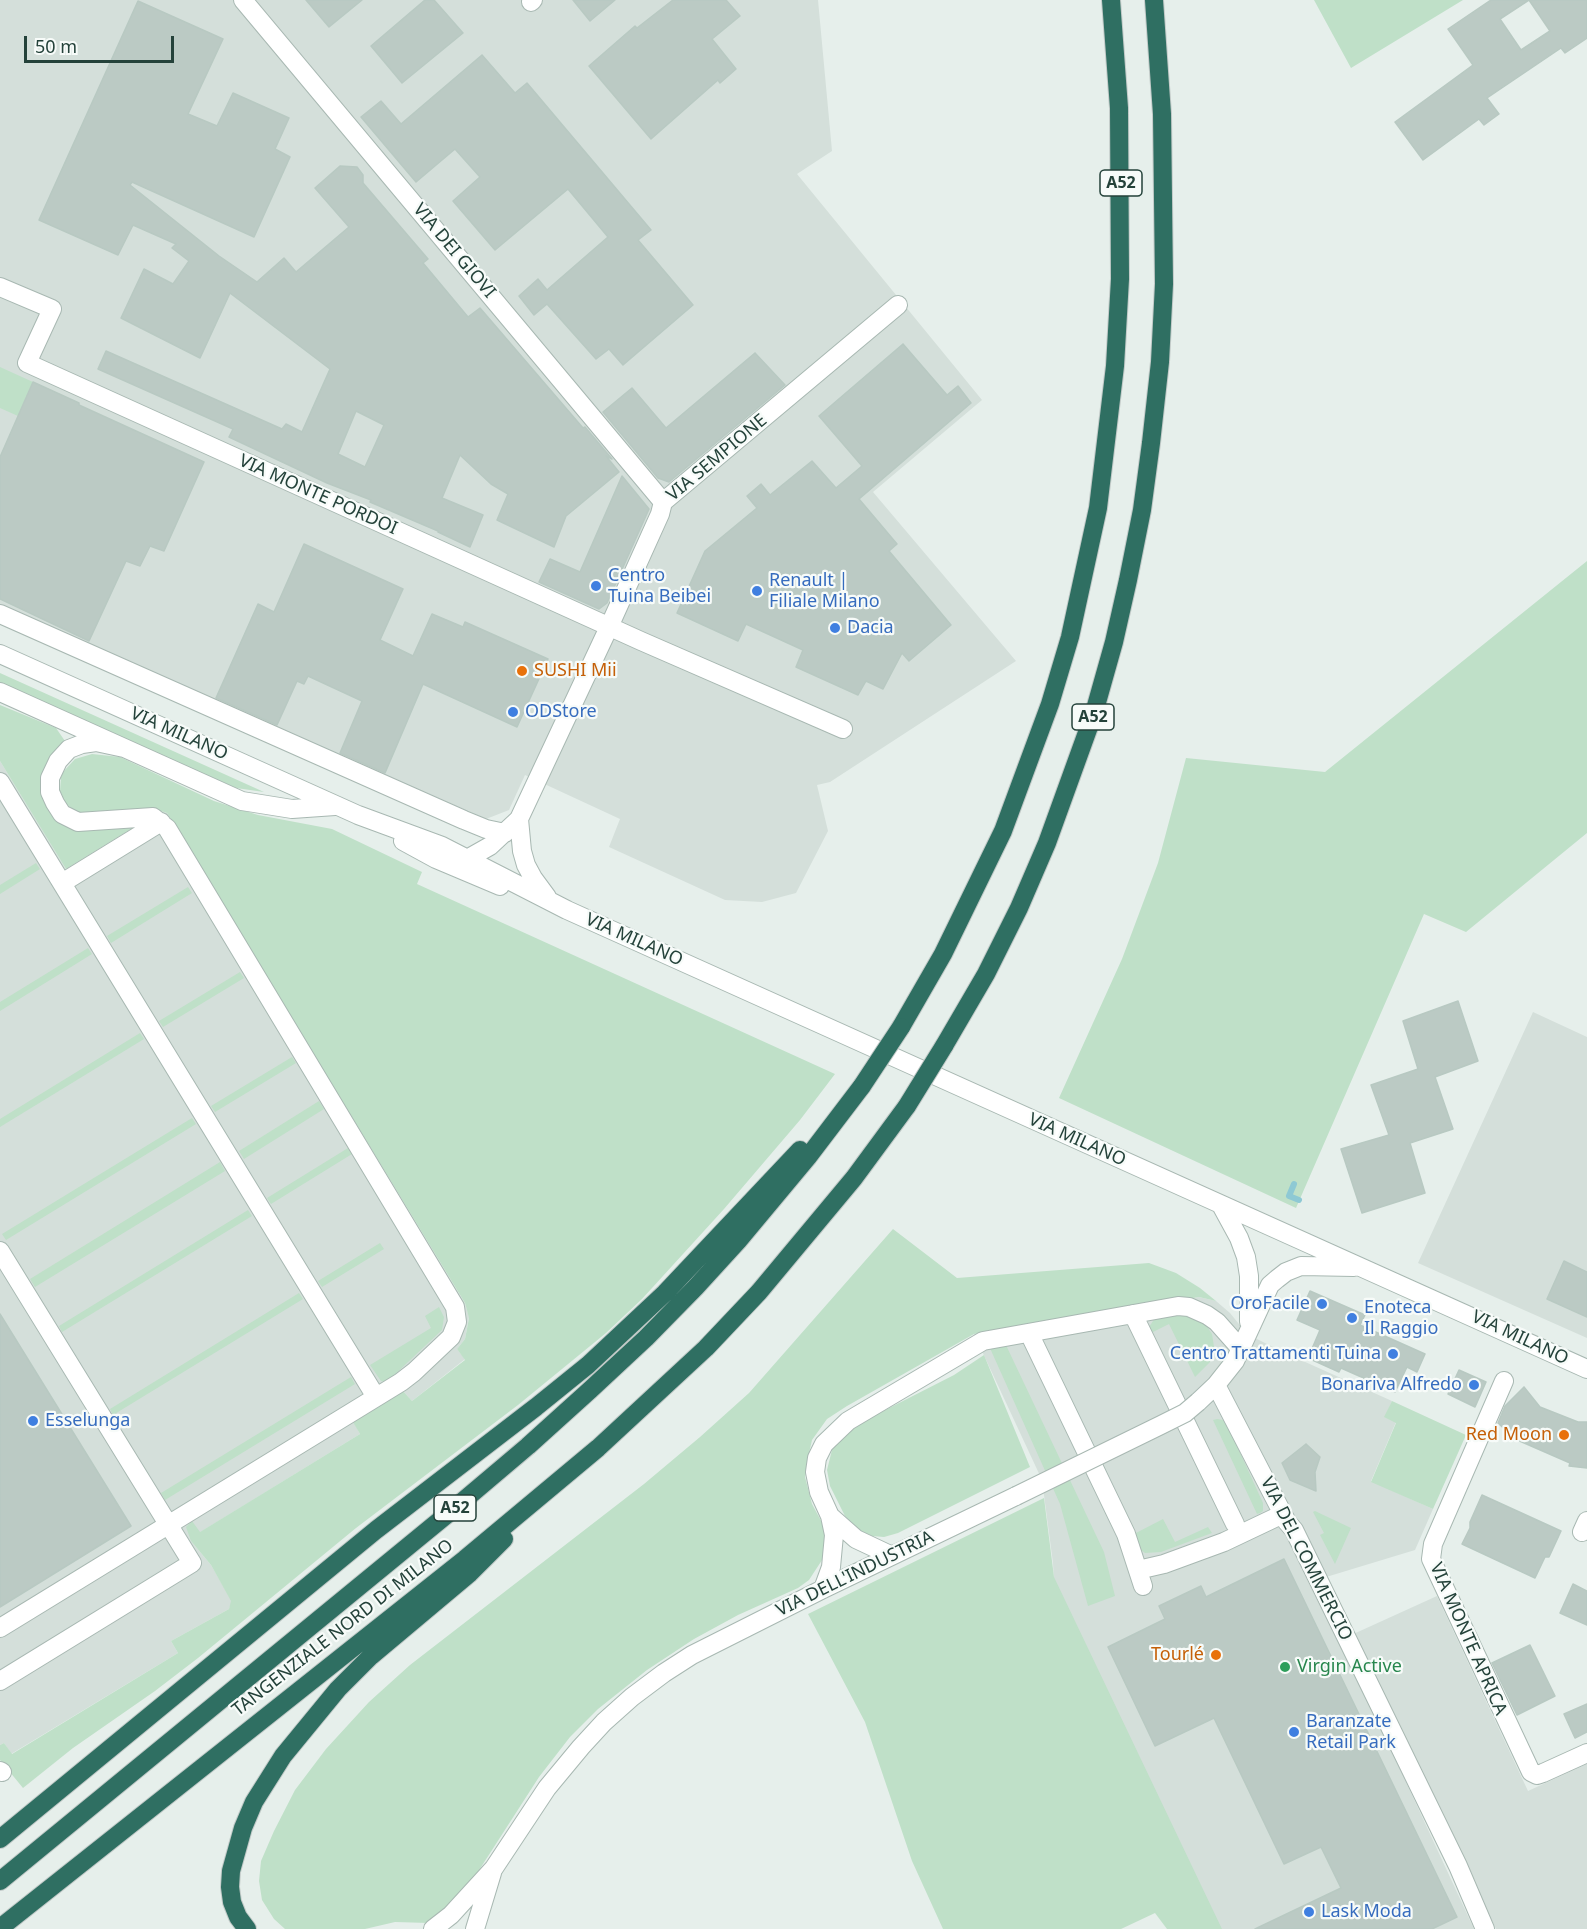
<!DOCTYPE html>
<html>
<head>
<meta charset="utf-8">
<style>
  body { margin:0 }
  #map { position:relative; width:1587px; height:1929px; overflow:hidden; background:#e6efeb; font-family:"Noto Sans",sans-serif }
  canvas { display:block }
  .scale { position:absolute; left:24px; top:36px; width:150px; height:27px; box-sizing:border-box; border:3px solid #24423a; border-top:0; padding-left:8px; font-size:18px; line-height:21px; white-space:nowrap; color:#24423a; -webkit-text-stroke:4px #f7fbf9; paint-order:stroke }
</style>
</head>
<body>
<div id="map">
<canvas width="1587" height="1929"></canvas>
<div class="scale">50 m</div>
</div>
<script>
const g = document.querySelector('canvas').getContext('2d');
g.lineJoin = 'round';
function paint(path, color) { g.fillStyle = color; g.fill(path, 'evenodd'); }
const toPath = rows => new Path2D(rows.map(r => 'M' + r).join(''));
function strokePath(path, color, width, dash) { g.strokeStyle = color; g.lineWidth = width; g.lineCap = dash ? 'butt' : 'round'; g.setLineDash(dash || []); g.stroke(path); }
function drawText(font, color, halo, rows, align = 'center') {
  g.font = font + ' "Noto Sans",sans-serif'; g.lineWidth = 4.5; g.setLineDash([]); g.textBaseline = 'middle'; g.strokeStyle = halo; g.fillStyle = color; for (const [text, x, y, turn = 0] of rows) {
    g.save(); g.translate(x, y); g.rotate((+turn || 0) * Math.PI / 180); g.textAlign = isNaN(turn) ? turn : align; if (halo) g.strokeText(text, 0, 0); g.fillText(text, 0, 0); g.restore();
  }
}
paint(toPath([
  [0,0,818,0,832,151,797,174,982,400,873,492,1016,661,830,782,817,785,828,831,796,893,762,902,725,900,609,847,620,819,525,775,509,810,486,819,0,606],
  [0,761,66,869,161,811,167,813,465,1303,469,1317,465,1339,457,1349,465,1359,412,1401,403,1391,354,1422,360,1434,199,1533,191,1541,211,1565,232,1601,229,1609,171,1641,178,1653,11,1754,4,1743,0,1745],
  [1533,1012,1587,1037,1587,1338,1418,1263],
  [1199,1297,1216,1301,1230,1313,1247,1334,1283,1352,1392,1401,1385,1417,1396,1422,1371,1481,1433,1509,1415,1550,1313,1581,1474,1929,1175,1929,1058,1650,1053,1563,1042,1480,974,1334],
  [1437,1596,1528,1791,1587,1764,1587,1929,1496,1929,1349,1636]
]), '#d4dfda');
paint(toPath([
  [1314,0,1463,0,1351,68],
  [0,367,33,382,18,416,0,408],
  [1587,561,1587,833,1466,932,1424,914,1296,1208,1059,1098,1122,959,1158,863,1186,758,1325,772],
  [0,673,264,792,236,788,0,683],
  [0,705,56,728,67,744,60,751,57,816,136,826,66,869,0,761],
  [92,754,120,757,214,801,258,815,332,829,422,872,417,884,835,1074,800,1120,724,1209,642,1299,606,1333,518,1405,356,1528,198,1658,155,1691,73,1748,23,1788,0,1760,0,1745,4,1743,12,1754,178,1653,171,1641,229,1609,231,1601,211,1565,191,1541,186,1527,192,1521,200,1532,360,1434,353,1422,403,1391,412,1401,465,1360,457,1349,465,1339,469,1318,465,1303,167,813,161,811,89,815,78,813,66,804,60,791,61,777,63,772,75,759],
  [36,863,40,869,0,894,0,885],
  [188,887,192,893,111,943,107,936],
  [88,948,92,954,0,1011,0,1002],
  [240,972,244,978,163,1027,159,1021],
  [140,1033,144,1039,0,1127,0,1119],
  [292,1057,296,1063,215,1112,211,1106],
  [319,1101,324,1109,244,1159,239,1151],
  [192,1118,196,1124,6,1240,2,1234],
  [348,1148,352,1154,271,1204,267,1198],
  [220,1162,225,1171,35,1287,30,1279],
  [248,1210,252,1216,62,1332,59,1326],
  [893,1229,957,1278,1149,1263,1176,1273,1200,1288,1216,1301,1199,1297,974,1334,847,1406,827,1419,812,1440,808,1458,805,1477,812,1504,826,1530,824,1557,809,1580,798,1588,738,1615,694,1639,647,1670,598,1709,570,1737,539,1777,474,1878,441,1914,429,1923,395,1922,365,1929,285,1929,274,1919,262,1900,259,1881,261,1861,274,1831,295,1790,326,1749,369,1702,410,1665,644,1484,700,1437,749,1393],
  [380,1243,384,1249,322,1287,318,1281],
  [299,1293,303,1299,113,1415,110,1409],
  [439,1307,444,1317,442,1330,390,1379,385,1382,381,1381,370,1365,431,1328,425,1316],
  [1184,1314,1204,1322,1212,1334,1213,1340,1214,1347,1210,1362,1195,1377,1169,1324,1151,1333,1149,1327,1155,1318],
  [1005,1343,1104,1552,1115,1596,1088,1606,1060,1504,989,1346],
  [984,1355,1030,1467,898,1533,884,1537,872,1536,861,1531,845,1516,830,1486,827,1470,833,1446,848,1429,954,1375],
  [351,1377,355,1384,165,1500,161,1493],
  [1392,1401,1466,1435,1433,1509,1371,1482,1396,1423,1384,1417],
  [1217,1419,1223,1420,1227,1424,1263,1503,1263,1511,1260,1513,1257,1514,1213,1420],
  [1044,1498,1054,1577,1222,1929,1167,1929,1155,1913,1121,1929,943,1929,912,1861,865,1722,808,1614],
  [1315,1511,1351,1528,1335,1564,1320,1535,1324,1533,1313,1512],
  [1163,1519,1175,1542,1208,1527,1212,1533,1161,1552,1145,1553,1141,1550,1134,1534]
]), '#bfe0c8');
strokePath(toPath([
  [1294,1184,1289,1196,1299,1200]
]), '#8ec9d4', 6);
const building = toPath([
  [306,0,362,0,329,27,306,0],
  [425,0,434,0,463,33,402,83,371,46,425,0],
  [573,0,615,0,590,21,573,0],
  [673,0,726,0,740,16,712,39,736,69,720,83,718,80,651,139,589,66,635,26,637,28,673,0],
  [1491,0,1529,0,1500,19,1521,50,1550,31,1529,0,1587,0,1587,38,1565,53,1561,48,1487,98,1499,114,1484,125,1479,119,1423,160,1395,122,1473,65,1448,29,1491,0],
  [138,1,223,39,188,114,217,126,233,93,289,118,275,149,290,157,254,237,132,182,130,185,219,256,257,282,284,258,296,272,349,227,315,188,340,166,357,167,363,175,363,183,428,259,423,263,468,317,480,308,583,428,585,427,612,459,606,456,619,472,566,516,554,547,497,520,508,494,491,484,460,455,442,498,483,515,470,547,438,532,438,531,370,502,371,500,327,483,229,437,233,429,98,369,106,351,282,429,286,424,302,432,330,369,230,293,200,358,121,318,144,269,173,284,189,261,172,248,176,244,133,225,118,255,39,220,138,1],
  [356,411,384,425,365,467,338,454,356,411],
  [482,55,515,93,527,83,651,230,638,240,693,305,623,365,609,349,596,359,547,304,534,315,519,296,538,279,547,290,608,237,568,189,495,250,453,201,480,177,455,149,416,182,361,117,381,101,401,124,482,55],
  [903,344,947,395,958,386,971,403,859,499,897,544,889,551,951,625,909,661,902,653,883,689,866,681,858,695,796,667,803,650,746,624,738,641,677,613,705,551,757,508,747,496,761,484,770,495,812,461,836,488,862,466,819,416,903,344],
  [755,353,785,385,669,482,658,478,603,412,632,388,666,428,755,353],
  [33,382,79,403,79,405,204,462,164,551,150,546,140,566,126,561,89,641,0,599,0,457,33,382],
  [622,476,649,509,607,603,599,609,539,582,550,559,580,572,622,476],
  [304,544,403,589,380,640,413,656,432,614,463,627,465,622,548,659,517,727,423,684,385,773,340,753,362,701,308,676,304,684,297,681,277,725,216,698,258,604,274,612,304,544],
  [1458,1001,1478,1061,1435,1077,1453,1129,1410,1143,1425,1193,1362,1213,1341,1149,1389,1135,1371,1085,1418,1069,1403,1021,1458,1001],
  [1564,1261,1587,1272,1587,1317,1547,1299,1564,1261],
  [1310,1291,1365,1315,1360,1325,1425,1354,1417,1372,1407,1367,1395,1392,1341,1368,1339,1372,1308,1358,1320,1330,1297,1320,1310,1291],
  [0,1314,131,1526,0,1607,0,1314],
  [1459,1370,1486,1382,1475,1407,1448,1394,1459,1370],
  [1524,1387,1540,1407,1578,1422,1587,1422,1587,1468,1569,1466,1570,1463,1515,1439,1498,1423,1505,1406,1524,1387],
  [1306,1444,1320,1457,1315,1472,1316,1491,1290,1480,1282,1463,1306,1444],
  [1482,1495,1561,1531,1549,1557,1545,1557,1535,1578,1462,1544,1470,1528,1470,1522,1482,1495],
  [1284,1559,1457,1917,1432,1929,1255,1929,1341,1888,1321,1847,1284,1864,1214,1718,1155,1746,1108,1647,1165,1619,1159,1606,1201,1586,1206,1597,1284,1559],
  [1573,1584,1587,1591,1587,1625,1560,1613,1573,1584],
  [1530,1645,1555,1696,1517,1715,1492,1663,1530,1645],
  [1587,1704,1587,1732,1575,1738,1564,1714,1587,1704]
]);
paint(building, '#bbcac4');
strokePath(building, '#b8c9c2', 1.5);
const minor = toPath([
  [243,0,663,502],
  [531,2,533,0],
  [0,287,52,309,27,363,641,641,843,729],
  [0,614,464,820,486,829,505,833],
  [0,654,358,815,442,846,567,910,1587,1369],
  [0,692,242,801,292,809,335,806],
  [0,782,376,1397],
  [519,819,522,851,526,865,533,878,547,897],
  [403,841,436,859,500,886],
  [467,859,490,846,519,819,609,627,660,514,663,502,898,305],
  [62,883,161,822],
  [1221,1205,1239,1238,1246,1257,1249,1276,1249,1322],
  [0,1251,192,1563,0,1681],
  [1133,1314,1235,1524],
  [1029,1333,1126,1534,1143,1586],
  [1504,1381,1433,1544,1431,1559,1531,1772,1537,1775,1543,1773,1587,1753],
  [1216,1385,1287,1522,1294,1530,1458,1866,1485,1929],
  [1198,1402,1216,1385,1235,1361,1270,1285,1277,1279,1286,1272,1301,1266,1354,1267],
  [830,1516,856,1539,890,1555],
  [1582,1532,1587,1521],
  [1138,1570,1164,1564,1224,1542,1283,1514],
  [823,1589,831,1567,834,1535,830,1516,819,1492,815,1472,817,1458,824,1444,848,1421,983,1341,1178,1306,1189,1307,1207,1315,1217,1322,1241,1349],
  [0,1628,401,1382,414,1372,451,1337,457,1322,455,1307,167,828,153,817,78,822,62,814,55,803,50,792,50,778,58,761,69,749,82,744,96,742,124,748],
  [0,1771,2,1772],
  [433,1929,451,1915,494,1868,547,1788,581,1747,604,1722,632,1697,664,1673,692,1655,823,1589,1016,1496],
  [475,1929,492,1873]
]);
const highway = toPath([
  [901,1027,943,954,1003,831,1050,704,1070,637,1098,508,1115,366,1120,279,1119,108,1111,0],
  [944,1046,986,974,1019,908,1047,843,1094,713,1114,642,1128,580,1142,510,1151,443,1160,362,1164,284,1162,114,1154,0],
  [0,1839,376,1530,536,1407,588,1365,665,1293,800,1150],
  [0,1881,450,1512,528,1446,590,1390,646,1338,696,1287,738,1241,808,1157,862,1086],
  [0,1928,465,1559,598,1448,706,1348,759,1292,854,1178,907,1106],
  [247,1929,238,1917,232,1902,230,1887,231,1871,243,1828,254,1802,283,1756,338,1689,371,1656,470,1573,504,1539]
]);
strokePath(minor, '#a8b8b2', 20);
strokePath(highway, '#c2cac8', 20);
strokePath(minor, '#fff', 18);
strokePath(highway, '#2f6f62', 18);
const minorBridge = toPath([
  [1016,1496,1161,1425,1185,1413,1198,1402]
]);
const highwayBridge = toPath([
  [862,1086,901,1027],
  [907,1106,944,1046]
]);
strokePath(minorBridge, '#a8b8b2', 20, []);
strokePath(highwayBridge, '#c2cac8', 20, []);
strokePath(minorBridge, '#fff', 18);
strokePath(highwayBridge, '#2f6f62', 18);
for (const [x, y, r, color] of [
  [596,586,6,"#3f7fe0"],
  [757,591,6,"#3f7fe0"],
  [835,628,6,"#3f7fe0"],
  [522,671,6,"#e8710a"],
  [513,712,6,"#3f7fe0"],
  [1322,1304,6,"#3f7fe0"],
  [1352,1318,6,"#3f7fe0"],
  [1393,1354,6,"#3f7fe0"],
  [1474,1385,6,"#3f7fe0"],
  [33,1421,6,"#3f7fe0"],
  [1564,1435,6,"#e8710a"],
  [1216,1655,6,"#e8710a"],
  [1285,1667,6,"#2e9e5b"],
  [1294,1732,6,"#3f7fe0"],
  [1309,1912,6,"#3f7fe0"]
]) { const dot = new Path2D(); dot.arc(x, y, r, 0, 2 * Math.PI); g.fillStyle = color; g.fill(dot); strokePath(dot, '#f7fbf9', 2); }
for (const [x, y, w] of [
  [1121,183,42],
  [1093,717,42],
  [455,1508,42]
]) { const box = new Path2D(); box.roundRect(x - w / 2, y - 13, w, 26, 4.5); g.fillStyle = '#f7fbf9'; g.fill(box); strokePath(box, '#24423a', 1.5); }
drawText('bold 16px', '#24423a', null, [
  ["A52",1121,183],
  ["A52",1093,717],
  ["A52",455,1508]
]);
drawText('18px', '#24423a', '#f7fbf9', [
  ["VIA DEI GIOVI",454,251,50],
  ["VIA SEMPIONE",717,458,-40],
  ["VIA MONTE PORDOI",318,495,24],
  ["VIA MILANO",179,734,24],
  ["VIA MILANO",634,940,24],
  ["VIA MILANO",1077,1140,24],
  ["VIA MILANO",1520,1338,25],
  ["VIA DEL COMMERCIO",1306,1559,63],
  ["VIA DELL'INDUSTRIA",855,1574,-26],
  ["TANGENZIALE NORD DI MILANO",343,1628,-38],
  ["VIA MONTE APRICA",1468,1639,66]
]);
drawText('18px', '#366cbe', '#f7fbf9', [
  ["Centro",608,576],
  ["Tuina Beibei",608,597],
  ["Renault |",769,581],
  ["Filiale Milano",769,602],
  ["Dacia",847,628],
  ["ODStore",525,712],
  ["OroFacile",1310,1304,"right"],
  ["Enoteca",1364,1308],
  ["Il Raggio",1364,1329],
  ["Centro Trattamenti Tuina",1381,1354,"right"],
  ["Bonariva Alfredo",1462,1385,"right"],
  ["Esselunga",45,1421],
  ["Baranzate",1306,1722],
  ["Retail Park",1306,1743],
  ["Lask Moda",1321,1912]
], 'left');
drawText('18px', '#c56008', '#f7fbf9', [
  ["SUSHI Mii",534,671,"left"],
  ["Red Moon",1552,1435],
  ["Tourlé",1204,1655]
], 'right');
drawText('18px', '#27864d', '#f7fbf9', [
  ["Virgin Active",1297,1667]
], 'left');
</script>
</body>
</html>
